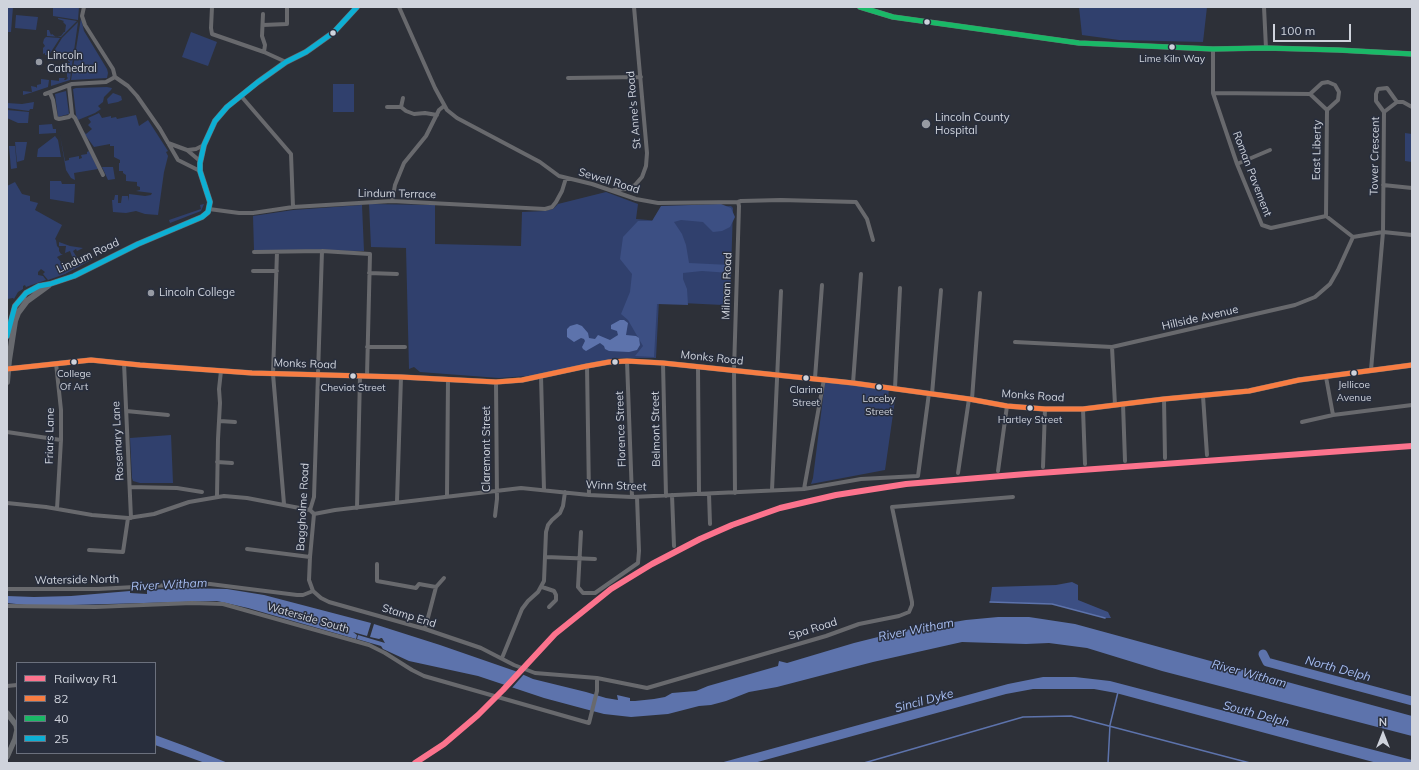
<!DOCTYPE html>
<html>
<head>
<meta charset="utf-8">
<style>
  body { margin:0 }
  #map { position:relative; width:1419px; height:770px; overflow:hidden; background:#2d3038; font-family:Mulish,sans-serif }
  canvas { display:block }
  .frame { position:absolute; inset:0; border:8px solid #cfd3dc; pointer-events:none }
  .legend { position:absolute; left:16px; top:662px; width:140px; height:92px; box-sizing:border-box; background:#282e3d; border:1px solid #6b707d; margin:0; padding:5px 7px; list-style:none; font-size:12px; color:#cfd3dc }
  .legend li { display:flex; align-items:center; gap:8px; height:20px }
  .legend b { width:20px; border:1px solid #6b707d }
  .north { position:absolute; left:1363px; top:714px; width:40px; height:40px; -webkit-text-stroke:3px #282e3d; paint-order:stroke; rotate:0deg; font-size:11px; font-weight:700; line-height:16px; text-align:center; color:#cfd3dc }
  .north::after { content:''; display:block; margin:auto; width:14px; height:18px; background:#cfd3dc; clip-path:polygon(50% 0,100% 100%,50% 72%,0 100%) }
  .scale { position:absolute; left:1273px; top:24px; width:78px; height:18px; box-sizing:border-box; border:2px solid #cfd3dc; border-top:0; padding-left:5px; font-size:12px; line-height:14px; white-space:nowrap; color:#cfd3dc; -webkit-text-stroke:3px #282e3d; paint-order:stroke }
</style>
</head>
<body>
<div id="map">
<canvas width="1419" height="770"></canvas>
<div class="frame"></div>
<ul class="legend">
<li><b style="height:5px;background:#fc738d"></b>Railway R1</li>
<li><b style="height:5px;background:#f77d43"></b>82</li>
<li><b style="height:5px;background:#1ab867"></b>40</li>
<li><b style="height:5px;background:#0dafd3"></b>25</li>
</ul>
<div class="north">N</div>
<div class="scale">100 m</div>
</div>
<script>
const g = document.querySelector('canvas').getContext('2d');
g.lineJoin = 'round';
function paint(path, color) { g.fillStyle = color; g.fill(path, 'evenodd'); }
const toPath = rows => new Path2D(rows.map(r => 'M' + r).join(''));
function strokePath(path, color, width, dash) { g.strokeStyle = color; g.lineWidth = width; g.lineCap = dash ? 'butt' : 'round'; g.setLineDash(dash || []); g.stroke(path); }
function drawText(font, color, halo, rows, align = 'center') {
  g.font = font + ' Mulish,sans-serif'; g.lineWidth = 3; g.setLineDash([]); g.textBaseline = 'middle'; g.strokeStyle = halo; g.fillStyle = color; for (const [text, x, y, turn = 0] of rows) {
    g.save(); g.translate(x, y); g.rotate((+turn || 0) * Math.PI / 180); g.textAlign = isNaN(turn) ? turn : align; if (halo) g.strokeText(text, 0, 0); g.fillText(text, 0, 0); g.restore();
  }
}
paint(toPath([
  [7,7,13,7,11,32,8,32,8,33],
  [53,7,79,7,78,20,53,16],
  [1079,7,1207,7,1203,42,1119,40,1082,35],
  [16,15,38,17,36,30,15,28],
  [58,18,77,21,61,37,47,36,47,30,49,30,51,35,52,34,56,37,61,36,64,32,65,32,66,25,63,22,64,21,58,19],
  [81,18,84,31,107,69,108,73,107,78,71,80],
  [78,22,70,80,51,86,51,80,59,81,59,78,65,78,64,80,66,80,68,78,67,77,67,73,69,73,69,72,67,72,68,63,70,63,70,62,68,61,68,58,70,57,68,55,67,55,67,56,62,56,61,53,56,53,55,54,54,51,62,38],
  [191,32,217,42,208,66,182,57],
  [46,37,60,38,49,55,45,55,45,53,43,54,43,48,45,46,43,43,44,39],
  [41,79,49,80,48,87,30,93,23,95,23,91,32,92,31,86,36,87,37,88,37,85,41,84],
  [333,84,354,84,354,112,333,112],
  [107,87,112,88,111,90,104,97,103,102,98,106,101,109,95,113,78,120,76,115,73,89,76,88],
  [66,91,69,114,58,117,55,94],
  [113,93,121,96,122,100,118,102,108,104,107,99],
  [34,102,33,109,30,109,29,111,7,108,7,103,22,104],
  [7,110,29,112,28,123,18,123,7,118],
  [99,113,102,118,111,116,111,118,116,117,117,119,136,115,139,126,148,120,168,151,166,152,168,156,164,172,158,215,145,214,136,211,126,213,113,212,112,200,114,200,115,195,118,195,118,203,121,203,122,196,128,196,129,201,129,194,145,196,151,195,152,193,136,191,140,190,140,187,137,186,137,182,126,181,126,175,123,173,123,171,119,171,119,163,120,163,120,160,114,157,114,146,110,146,110,144,94,147,83,132,83,131,86,134,92,129,88,125,91,122,88,118],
  [52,124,53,129,56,129,56,133,39,134,39,125],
  [1405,133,1412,134,1412,162,1405,161],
  [60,135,65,161,69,160,69,158,79,156,79,159,82,158,81,155,87,154,87,152,89,151,98,169,74,173,75,180,71,178,66,170],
  [55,136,58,140,61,157,37,157,38,149],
  [15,142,27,142,24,160,17,162],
  [9,146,15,146,17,168,11,169],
  [102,167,113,167,115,179,108,180],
  [50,181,61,181,62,184,75,184,74,203,50,199],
  [15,182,22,194,30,196,30,201,38,203,35,210,62,225,55,239,56,240,57,246,59,248,59,251,61,254,63,254,57,257,65,267,72,265,74,263,72,259,73,259,70,251,65,253,66,246,59,246,59,242,70,246,83,248,77,251,76,249,73,251,80,263,87,259,92,255,93,259,65,274,48,280,43,274,45,272,41,269,38,272,38,275,43,276,46,280,26,287,25,285,23,286,23,289,18,292,14,299,13,298,7,299,7,186],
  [606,192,638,204,636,219,660,221,660,209,731,206,733,208,730,306,724,309,723,305,661,302,660,280,656,358,612,358,615,363,527,376,499,378,420,372,414,367,409,369,406,248,371,247,369,204,435,205,435,244,521,246,522,212,545,211,553,209,558,204],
  [204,204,201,211,170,223,169,220,201,209,200,205],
  [362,205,364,251,254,250,253,216,293,210],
  [825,382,889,389,888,399,895,400,885,470,811,484,813,478],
  [171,435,173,483,140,483,133,481,132,478,130,438]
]), '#30406d');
paint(toPath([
  [721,204,731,208,735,217,730,227,722,231,713,232,703,222,681,220,674,222,682,234,686,245,689,263,730,265,730,273,702,271,683,273,683,279,687,289,688,305,657,304,654,357,635,356,643,346,628,320,621,314,630,292,632,274,620,259,623,237,638,221,652,221,661,206],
  [1072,582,1078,585,1078,600,1108,612,1111,618,1105,618,1052,604,990,602,992,587,1056,585]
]), '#3c4f83');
paint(toPath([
  [620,320,624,320,628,323,626,335,636,336,639,338,640,345,637,350,629,352,609,351,605,349,604,346,600,343,586,351,583,349,582,347,585,341,584,339,581,338,574,342,567,337,567,329,570,326,577,324,582,326,588,333,589,338,595,339,598,335,610,340,618,335,617,331,611,329,611,325],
  [186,588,227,589,264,595,371,623,367,636,353,632,357,635,356,639,248,608,217,601,35,606,7,603,7,596,34,597,71,596,130,591,130,593,147,594,147,590],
  [998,617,1029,617,1075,624,1412,716,1412,736,1162,671,1087,648,1049,643,1026,644,962,642,873,662,777,687,749,692,726,701,711,705,699,706,668,714,631,717,604,714,585,709,544,698,478,676,409,661,383,649,381,646,357,639,358,635,385,643,382,638,381,638,379,639,370,637,374,624,440,645,515,671,533,679,586,692,606,698,618,700,617,695,630,698,630,701,635,701,654,699,665,697,672,693,696,691,708,686,778,666,779,661,787,663,854,643,906,630,966,620],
  [1043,677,1075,677,1110,681,1412,760,1412,763,1377,763,1116,693,1094,689,1033,689,1006,694,754,763,720,763,1008,684],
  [155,735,185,746,228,763,205,763,155,745]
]), '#5d73ac');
paint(toPath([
  [518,671,525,673,511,689,504,687]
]), '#2d3038');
strokePath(toPath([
  [990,602,1052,604,1105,618],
  [820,763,828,763],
  [864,763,1023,717,1071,716,1250,763],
  [1108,763,1110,725,1118,692]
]), '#5d73ac', 1.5);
strokePath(toPath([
  [1263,654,1267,662,1412,701]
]), '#5d73ac', 9);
strokePath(toPath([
  [84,7,82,16,85,25,113,69,115,77],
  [212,7,211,28,212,34,264,52,286,62],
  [399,7,435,88,447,110,457,118,540,162,559,176,592,184,636,199,658,203,738,202,741,201,781,200,856,202,867,219,873,240],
  [1264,7,1266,48],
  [263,14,262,36,265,45,264,52],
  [263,25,287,24,287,7],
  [1213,49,1213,93,1237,164,1262,225,1271,228,1326,216,1353,237,1383,232,1412,235],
  [115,77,128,86,137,96,160,129,178,160,200,171],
  [568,78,641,77],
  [50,93,53,100,56,118,59,119,69,117,72,114,69,86],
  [1213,93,1310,94,1327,110,1326,216],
  [45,94,72,84,106,82,115,77],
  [1310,94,1322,83,1328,82,1335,85,1339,92,1338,100,1327,110],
  [241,96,291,154,293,207],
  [387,107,401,107,406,111,414,114,425,113,437,115],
  [401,107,403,98],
  [1384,112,1376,101,1376,94,1378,89,1387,88,1397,102],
  [72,115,75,118,103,175],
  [168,143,187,150,200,161],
  [188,150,196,149,204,145],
  [1237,164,1270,150],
  [1383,185,1412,188],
  [614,190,626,189,635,185,642,177,646,166,647,153,634,7],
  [392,201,395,185,404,163,426,136,439,110,444,106],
  [209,209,239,213,253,213,293,207,392,201,545,209,552,207,556,202,562,191,566,178],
  [254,252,322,251,370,254,367,376],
  [277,252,273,374,284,504],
  [253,271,277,271],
  [369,273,397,274],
  [1015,342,1112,347,1295,305,1315,297,1330,284,1338,270,1353,237],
  [367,347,405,347],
  [1112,347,1115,405],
  [627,361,632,497],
  [56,363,61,410,61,440,57,509],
  [124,363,131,518],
  [663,363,666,496],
  [587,366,589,495],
  [698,367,699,494],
  [1371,370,1383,232,1384,112,1397,102,1403,102,1412,107],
  [541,376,544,490],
  [1326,377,1333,415],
  [815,378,822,285],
  [853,383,861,274],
  [895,388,900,288],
  [932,394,941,290],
  [1203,396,1207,455],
  [972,399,980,293],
  [1164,399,1165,458],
  [1123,404,1125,461],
  [1083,409,1085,464],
  [126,411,168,415],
  [220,421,235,422],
  [1302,422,1333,415,1412,405],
  [7,432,61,440],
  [217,462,232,463],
  [1043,467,1045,409],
  [998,471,1007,406],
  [958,473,969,399],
  [130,487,177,488,202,492],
  [804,489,824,379],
  [772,490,781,291],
  [735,493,734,370,739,206,738,202],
  [709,494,710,524],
  [672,495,674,546],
  [217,496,218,439,220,403,219,389,221,371],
  [447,496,448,379],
  [397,502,401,377],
  [7,503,46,507,92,515,128,518,154,514,189,502,224,496,247,498,310,510],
  [357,508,360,376],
  [310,510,314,514,310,557,309,580,313,591,321,598,329,602,425,629,481,648,514,665,535,673,597,678,647,688,826,636,859,624,899,616,909,612,912,605,912,602,892,507,1013,497],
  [310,510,314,497,322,251],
  [314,514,335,510,521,488,589,495,632,497,804,489,861,479,918,476,929,393],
  [495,516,497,499,496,382],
  [581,532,578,587,583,593,595,593,638,563,639,551,637,497],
  [247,549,310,557],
  [89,550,123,552,128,518],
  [546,557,595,559],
  [377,564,377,581,416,588,419,584,436,587],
  [542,587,554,591,556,595,556,600,549,607],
  [7,589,98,589,189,584,210,584,297,595,303,595,313,591],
  [7,606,95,607,192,603,223,604,369,645,385,653,412,670,424,676,589,723,597,691,597,678],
  [425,629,436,587,444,578],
  [502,658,522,609,528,601,538,592,544,581,546,532,548,525,552,520,560,513,563,506,565,492],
  [7,686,17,685]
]), '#68696d', 4);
strokePath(toPath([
  [860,7,893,17,1079,43,1213,49,1266,48,1338,50,1412,54],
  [7,369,91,360,140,365,252,373,401,377,496,382,522,380,587,366,609,362,627,361,663,363,853,383,969,399,1007,406,1045,409,1083,409,1164,399,1249,391,1299,380,1412,365],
  [7,713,16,725,17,730,15,739,7,757]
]), '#696c70', 5.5);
strokePath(toPath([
  [7,336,15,306,26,293,39,286,50,284,74,276,138,244,202,217,208,212,210,202,200,171,200,163,204,145,215,121,227,107,258,82,286,62,306,52,334,32,357,7],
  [7,382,9,360,15,321,18,313,27,301,49,285]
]), '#686a6f', 6);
strokePath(toPath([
  [7,369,91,360,140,365,252,373,401,377,496,382,522,380,587,366,609,362,627,361,663,363,853,383,969,399,1007,406,1045,409,1083,409,1164,399,1249,391,1299,380,1412,365]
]), '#f77d43', 5);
strokePath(toPath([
  [860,7,893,17,1079,43,1213,49,1266,48,1338,50,1412,54]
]), '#1ab867', 5);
strokePath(toPath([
  [7,336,15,306,26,293,39,286,50,284,74,276,138,244,202,217,208,212,210,202,200,171,200,163,204,145,215,121,227,107,258,82,286,62,306,52,334,32,357,7]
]), '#0dafd3', 5);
strokePath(toPath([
  [415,763,444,744,478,715,503,690,555,634,611,589,652,564,700,539,732,525,780,508,836,495,906,484,1026,474,1412,446]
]), '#fc738d', 6);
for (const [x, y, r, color] of [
  [927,22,3.5,"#cfd3dc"],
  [333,33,3.5,"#cfd3dc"],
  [1172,47,3.5,"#cfd3dc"],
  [39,62,4,"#969aa3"],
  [926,124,5,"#969aa3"],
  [151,293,4,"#969aa3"],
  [74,362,3.5,"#cfd3dc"],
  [615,362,3.5,"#cfd3dc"],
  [1354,373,3.5,"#cfd3dc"],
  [353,376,3.5,"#cfd3dc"],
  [806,378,3.5,"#cfd3dc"],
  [879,387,3.5,"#cfd3dc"],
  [1030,408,3.5,"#cfd3dc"]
]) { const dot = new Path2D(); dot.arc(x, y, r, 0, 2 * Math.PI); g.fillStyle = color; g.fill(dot); strokePath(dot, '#282e3d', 1.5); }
drawText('10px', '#cfd3dc', '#282e3d', [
  ["Lime Kiln Way",1172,59],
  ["College",74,374],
  ["Of Art",74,387],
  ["Jellicoe",1354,385],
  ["Avenue",1354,398],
  ["Cheviot Street",353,388],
  ["Clarina",806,390],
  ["Street",806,403],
  ["Laceby",879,399],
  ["Street",879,412],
  ["Hartley Street",1030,420]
]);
drawText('11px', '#cfd3dc', '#282e3d', [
  ["Lincoln",47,56],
  ["Cathedral",47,69],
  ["Lincoln County",935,118],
  ["Hospital",935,131],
  ["Lincoln College",159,293]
], 'left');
drawText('11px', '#cfd3dc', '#282e3d', [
  ["St Anne's Road",634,110,-95],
  ["East Liberty",1317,150,-89],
  ["Tower Crescent",1375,156,-89],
  ["Roman Pavement",1252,174,69],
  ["Sewell Road",609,181,17],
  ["Lindum Terrace",397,194,1],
  ["Lindum Road",88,256,-25],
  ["Milman Road",727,286,-88],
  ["Hillside Avenue",1200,318,-13],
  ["Monks Road",712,358,6],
  ["Monks Road",305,364,2],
  ["Monks Road",1033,396,4],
  ["Florence Street",621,429,-92],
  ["Belmont Street",656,429,-91],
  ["Friars Lane",50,436,-89],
  ["Rosemary Lane",118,441,-93],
  ["Claremont Street",487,449,-90],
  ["Winn Street",616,486,2],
  ["Baggholme Road",303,507,-87],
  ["Waterside North",77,580,-1],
  ["Stamp End",409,616,17],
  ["Waterside South",308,618,16],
  ["Spa Road",813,629,-17]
]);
drawText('italic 12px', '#a7bdf1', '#282e3d', [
  ["River Witham",169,585,-3],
  ["River Witham",916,630,-11],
  ["North Delph",1338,669,15],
  ["River Witham",1249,674,15],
  ["Sincil Dyke",924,701,-15],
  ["South Delph",1256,714,15]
]);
</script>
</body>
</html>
